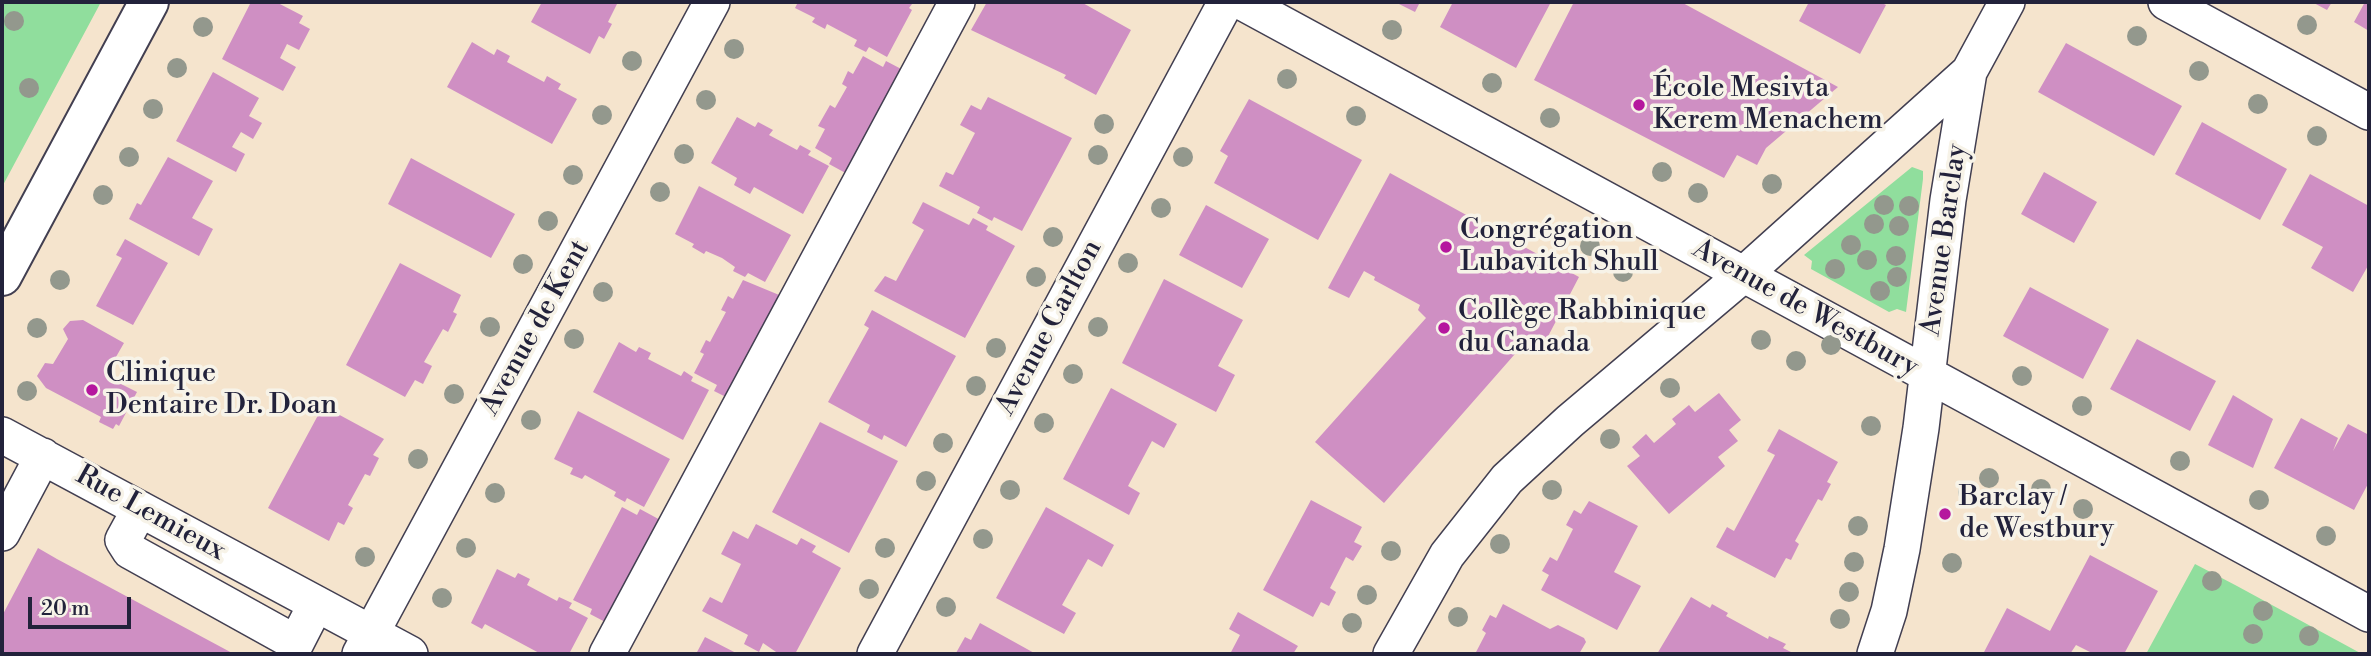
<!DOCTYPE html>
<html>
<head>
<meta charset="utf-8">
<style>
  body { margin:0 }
  #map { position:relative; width:2371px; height:656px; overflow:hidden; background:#f5e4cd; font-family:"Libre Bodoni",serif }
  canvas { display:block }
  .frame { position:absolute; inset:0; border:4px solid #22223b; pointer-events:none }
  .scale { position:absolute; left:28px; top:597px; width:103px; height:32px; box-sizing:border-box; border:4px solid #22223b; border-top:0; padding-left:9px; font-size:21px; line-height:24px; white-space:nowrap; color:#22223b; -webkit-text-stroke:5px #f7f3e8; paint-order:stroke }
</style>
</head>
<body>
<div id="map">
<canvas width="2371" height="656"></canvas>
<div class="frame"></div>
<div class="scale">20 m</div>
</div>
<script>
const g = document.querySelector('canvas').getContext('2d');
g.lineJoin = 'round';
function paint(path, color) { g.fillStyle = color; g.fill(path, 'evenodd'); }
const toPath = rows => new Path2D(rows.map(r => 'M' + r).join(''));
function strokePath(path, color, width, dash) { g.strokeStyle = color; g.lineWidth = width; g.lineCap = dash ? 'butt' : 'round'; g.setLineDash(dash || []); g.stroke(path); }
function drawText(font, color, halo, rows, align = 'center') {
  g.font = font + ' "Libre Bodoni",serif'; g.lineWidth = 7; g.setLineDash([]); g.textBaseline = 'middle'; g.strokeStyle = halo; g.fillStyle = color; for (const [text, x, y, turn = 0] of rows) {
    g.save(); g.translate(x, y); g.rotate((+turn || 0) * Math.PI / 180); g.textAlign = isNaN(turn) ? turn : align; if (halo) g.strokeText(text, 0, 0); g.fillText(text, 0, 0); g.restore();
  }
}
paint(toPath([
  [2,2,101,2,2,187],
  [1912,167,1923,171,1923,179,1906,312,1897,309,1889,312,1811,269,1812,261,1804,255],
  [2195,564,2237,586,2362,654,2146,654]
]), '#90de9d');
paint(toPath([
  [251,2,276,2,303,16,299,23,310,29,299,50,287,44,280,58,296,67,283,91,222,59],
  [542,2,618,2,608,22,612,24,604,39,599,36,590,54,531,22],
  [798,2,908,2,912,4,909,8,912,10,887,57,869,47,866,52,854,46,857,40,827,24,825,29,812,22,815,18,795,8],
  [987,2,1081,2,1131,30,1096,95,1064,78,1066,75,971,30],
  [1395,2,1420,2,1415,12],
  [1453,2,1551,2,1516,68,1440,27],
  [1574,2,1681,2,1838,87,1766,148,1757,165,1737,155,1724,178,1534,80],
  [1809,2,1880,2,1886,5,1860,54,1799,21],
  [2312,2,2332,2,2327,10],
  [2365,2,2369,2,2369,31,2354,22],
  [472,42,494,55,497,49,510,56,507,62,544,82,547,76,561,84,558,89,577,99,552,144,447,87],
  [2066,43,2182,106,2154,156,2038,92],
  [863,56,883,67,886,61,905,71,851,176,829,164,832,158,815,148,825,129,818,126,830,105,835,108,847,87,842,84,848,71,853,74],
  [213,72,259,98,249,116,262,123,253,139,241,132,232,147,245,154,236,172,176,141],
  [988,97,1072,138,1022,231,994,217,992,221,977,213,980,207,939,186,946,172,953,175,975,133,960,125,971,105,981,110],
  [1249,99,1362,160,1318,240,1214,183,1228,156,1220,151],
  [737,117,755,127,758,122,773,130,769,135,797,150,800,145,811,151,808,155,829,166,803,214,754,187,750,194,734,185,737,178,711,163],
  [2202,122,2287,169,2260,220,2175,174],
  [168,157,213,181,192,218,213,229,199,256,129,219,137,203,141,205],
  [411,158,515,214,491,258,388,204],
  [2044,172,2097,202,2074,243,2021,214],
  [1390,173,1579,277,1543,346,1529,338,1384,503,1315,442,1426,318,1418,310,1420,305,1374,280,1375,277,1364,271,1349,298,1328,288],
  [2310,174,2369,206,2369,264,2353,292,2311,268,2323,247,2282,225],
  [699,186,791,235,765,282,748,273,745,277,733,271,735,267,722,258,706,251,704,254,692,247,694,244,675,234],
  [923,202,969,225,973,218,988,226,986,230,1015,246,965,338,874,291,885,276,896,281,924,230,912,223],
  [1206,205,1269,239,1242,288,1179,255],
  [125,239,168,263,133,325,96,306,122,258,116,255],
  [400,263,461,295,453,312,457,314,448,332,443,329,424,362,432,366,423,384,415,380,405,397,346,365],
  [1164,279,1243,320,1218,366,1235,375,1216,412,1122,363],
  [743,280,784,297,730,399,714,391,717,385,694,373,704,354,700,352,706,340,710,342,726,312,721,310,728,296,733,299],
  [2030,287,2109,329,2083,379,2003,336],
  [872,310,956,356,906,447,884,435,882,440,867,432,870,425,828,402,869,328,864,325],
  [83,320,124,343,105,376,137,392,119,426,116,424,113,429,99,422,101,417,46,388,37,376,45,363,53,364,68,339,63,329,70,321],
  [2137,339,2216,381,2190,431,2110,389],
  [619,342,636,352,639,347,651,353,648,359,681,376,684,371,693,377,691,381,709,390,683,440,593,392],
  [1111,388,1177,424,1164,448,1152,441,1128,486,1140,493,1129,515,1063,479],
  [1719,393,1741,420,1729,430,1738,441,1718,457,1725,466,1669,514,1627,466,1640,456,1632,447,1646,434,1654,443,1676,424,1672,419,1689,405,1695,412],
  [2233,395,2273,419,2253,468,2208,445],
  [323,406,384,439,373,455,379,458,370,476,365,474,348,505,353,508,344,525,338,522,329,541,268,508],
  [578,411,670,459,644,507,627,498,625,502,614,496,616,492,585,475,582,479,570,474,573,468,554,459],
  [2301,418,2338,438,2333,451,2348,424,2369,435,2369,482,2354,510,2274,468],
  [820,422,898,461,849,553,772,512],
  [1779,429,1838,462,1827,482,1831,484,1822,501,1818,499,1795,541,1799,544,1791,560,1786,558,1775,578,1716,547,1727,527,1734,531,1775,455,1767,451],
  [1311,500,1362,527,1354,542,1362,546,1353,561,1346,557,1330,588,1336,592,1329,606,1321,602,1313,617,1263,590],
  [1589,501,1638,526,1614,572,1641,586,1617,630,1541,590,1549,575,1542,571,1550,557,1557,561,1573,529,1566,525,1574,510,1581,514],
  [622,507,637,515,640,509,664,522,609,624,590,614,592,609,573,600],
  [1046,507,1114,545,1102,567,1088,559,1062,605,1076,613,1064,634,996,598],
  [756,524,797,545,801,538,816,546,812,552,841,568,795,654,779,654,763,643,759,652,744,644,748,635,702,611,710,597,722,603,741,564,721,554,733,531,748,539],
  [38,548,57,559,234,654,2,654,2,616],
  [2090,555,2158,591,2124,654,2094,654,2076,645,2070,654,1983,654,2007,608,2050,631],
  [497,569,515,578,518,573,530,579,527,585,557,601,559,597,572,603,569,608,588,618,569,654,541,654,485,624,482,629,471,623],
  [1691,597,1710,608,1712,604,1728,613,1726,616,1768,639,1769,636,1786,644,1783,648,1795,654,1657,654],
  [1503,604,1550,629,1558,625,1584,638,1586,642,1579,654,1475,654,1486,633,1482,630,1490,615,1496,618],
  [1238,612,1298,646,1293,654,1230,654,1240,635,1229,629],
  [980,623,1036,654,956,653,965,637,971,640],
  [705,637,738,654,696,654]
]), '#cf8fc3');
const minor = toPath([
  [1242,2,2369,614],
  [2166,2,2369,112],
  [2,435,410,654],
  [140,509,123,540,130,551,296,643,316,604],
  [2,533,43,456],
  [360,654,712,2],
  [607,654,957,2],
  [875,654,1226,2],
  [1391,654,1447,555,1507,479,1570,421,1743,275,1969,72,2007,2],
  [1875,654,1889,611,1902,549,1921,428,1948,200,1969,72]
]);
const major = toPath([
  [2,276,149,2]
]);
strokePath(minor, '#423f51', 38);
strokePath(major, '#423f51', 42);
strokePath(minor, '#fff', 35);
strokePath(major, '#fff', 38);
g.fillStyle = '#93988d';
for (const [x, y] of [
  [14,21],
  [2307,25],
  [203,27],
  [1392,30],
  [2137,36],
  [734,49],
  [632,61],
  [177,68],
  [2199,71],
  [1287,79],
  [1492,83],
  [29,88],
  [706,100],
  [2258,104],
  [153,109],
  [602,115],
  [1356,116],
  [1550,118],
  [1104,124],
  [2317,136],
  [684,154],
  [1098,155],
  [129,157],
  [1183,157],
  [1662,172],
  [573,175],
  [1772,184],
  [660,192],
  [1698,193],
  [103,195],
  [1884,205],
  [1909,206],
  [1161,208],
  [548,221],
  [1874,224],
  [1899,226],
  [1053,237],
  [1851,245],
  [1590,246],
  [1896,256],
  [1867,260],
  [1128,263],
  [523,264],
  [1835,269],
  [1623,272],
  [1036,277],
  [1897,277],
  [60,280],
  [1880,291],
  [603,292],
  [490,327],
  [1098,327],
  [37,328],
  [574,339],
  [1761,340],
  [1831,345],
  [996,348],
  [1796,361],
  [1073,374],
  [2022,376],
  [976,386],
  [1670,388],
  [27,391],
  [454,394],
  [2082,406],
  [531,420],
  [1044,423],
  [1871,426],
  [1610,439],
  [943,443],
  [418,459],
  [2180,461],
  [1989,478],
  [926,481],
  [2041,489],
  [1010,490],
  [1552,490],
  [1968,492],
  [495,493],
  [2259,500],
  [2083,509],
  [1858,526],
  [2326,536],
  [983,539],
  [1500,544],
  [466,548],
  [885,548],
  [1391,551],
  [365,557],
  [1854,562],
  [1952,563],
  [2212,581],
  [869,589],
  [1849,592],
  [1367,595],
  [442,598],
  [946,607],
  [2263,611],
  [1458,617],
  [1840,619],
  [1352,623],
  [2253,634],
  [2309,636]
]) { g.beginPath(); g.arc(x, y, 10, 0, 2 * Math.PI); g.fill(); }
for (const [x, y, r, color] of [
  [1639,105,7,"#b5179e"],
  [1446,247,7,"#b5179e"],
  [1444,328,7,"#b5179e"],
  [92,390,7,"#b5179e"],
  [1945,514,7,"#b5179e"]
]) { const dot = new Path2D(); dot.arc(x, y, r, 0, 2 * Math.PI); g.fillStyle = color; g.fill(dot); strokePath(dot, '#f7f3e8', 2.5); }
drawText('28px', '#22223b', '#f7f3e8', [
  ["École Mesivta",1653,89],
  ["Kerem Menachem",1653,121],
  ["Congrégation",1460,231],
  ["Lubavitch Shull",1460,263],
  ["Collège Rabbinique",1458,312],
  ["du Canada",1458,344],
  ["Clinique",106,374],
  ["Dentaire Dr. Doan",106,406],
  ["Barclay /",1959,498],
  ["de Westbury",1959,530]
], 'left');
drawText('28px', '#22223b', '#f7f3e8', [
  ["Avenue Barclay",1945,240,-82],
  ["Avenue de Westbury",1805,309,29],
  ["Avenue de Kent",536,328,-61],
  ["Avenue Carlton",1050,328,-62],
  ["Rue Lemieux",150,514,29]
]);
</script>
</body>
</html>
